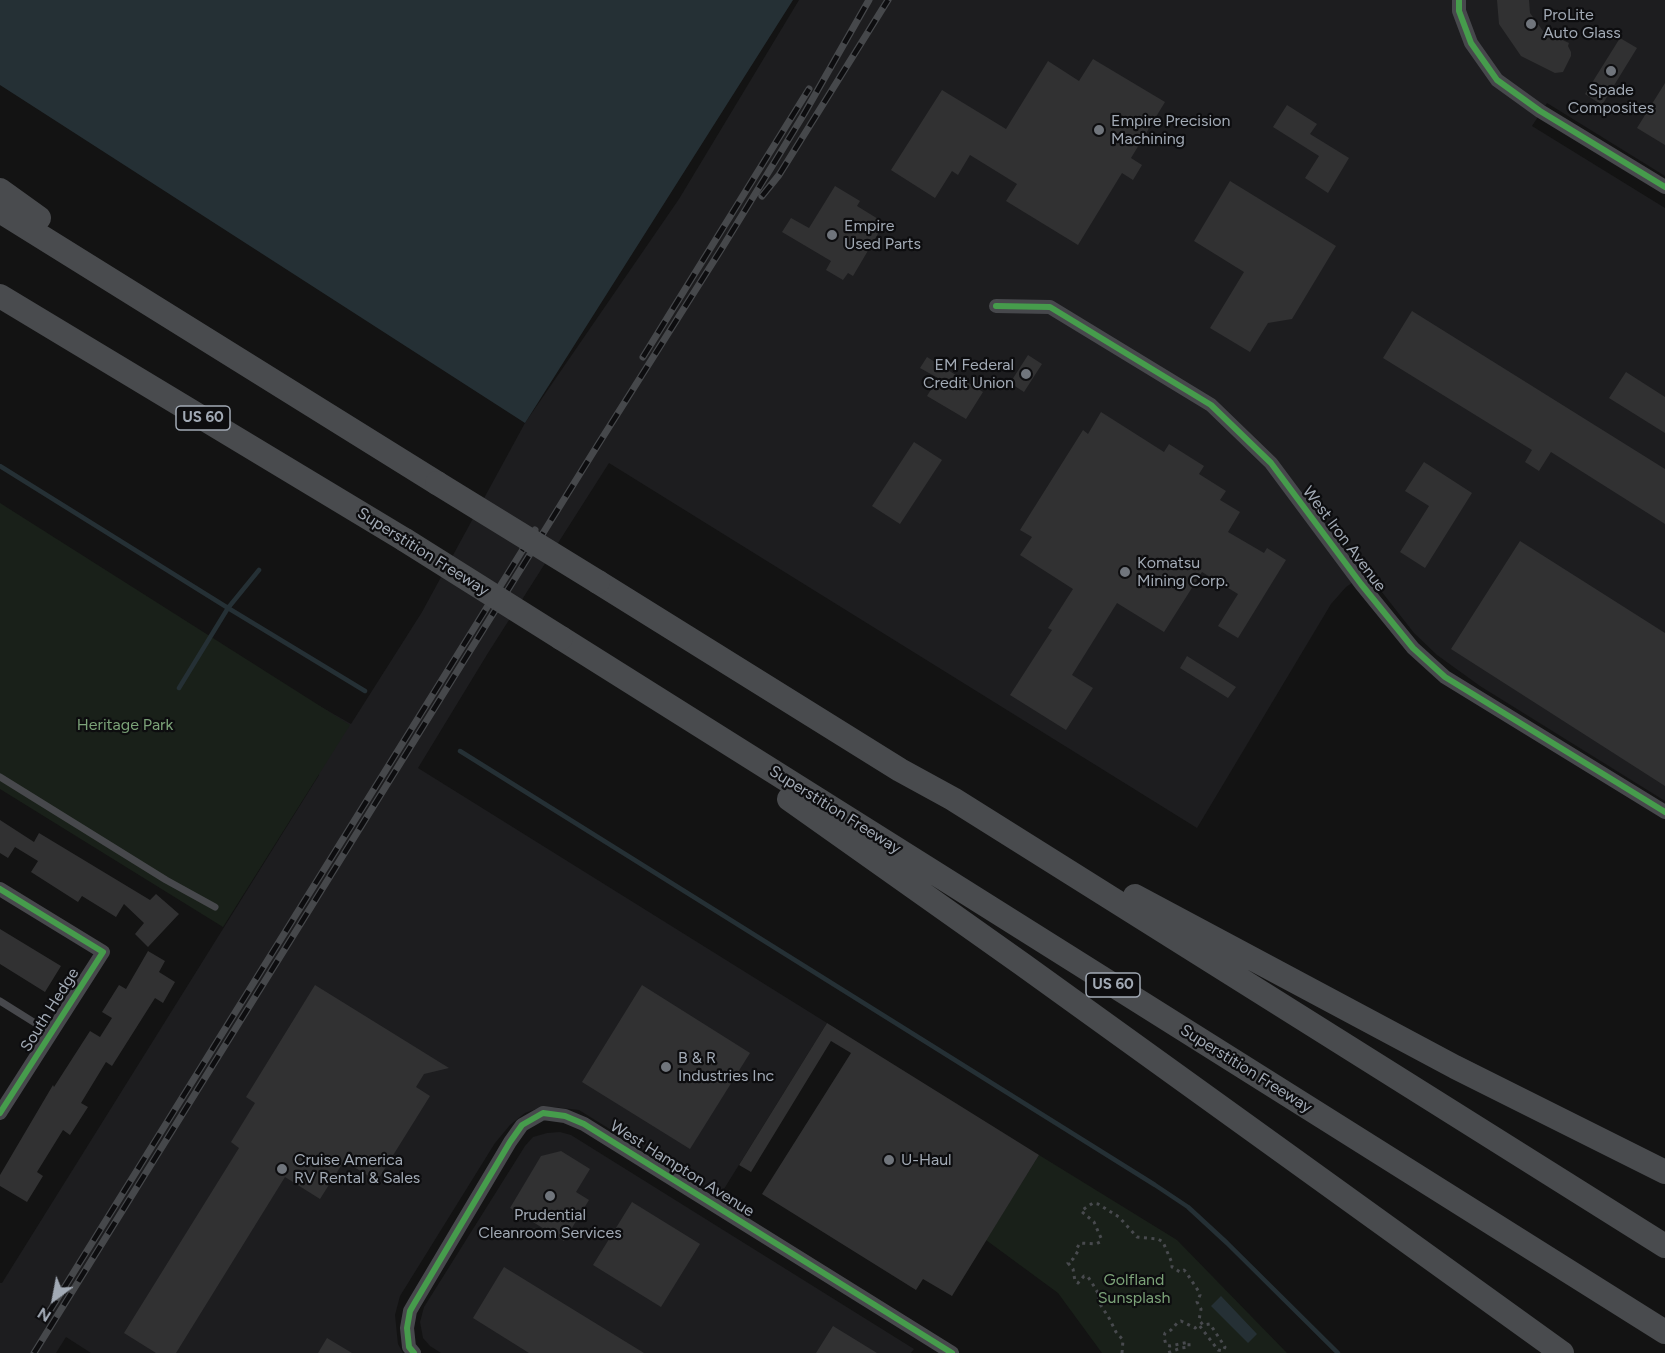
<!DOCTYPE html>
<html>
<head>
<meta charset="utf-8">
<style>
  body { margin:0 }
  #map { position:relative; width:1665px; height:1353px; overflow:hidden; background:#131313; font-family:Figtree,sans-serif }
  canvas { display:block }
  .north { position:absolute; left:24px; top:1269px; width:60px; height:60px; -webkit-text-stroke:4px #0d0d0f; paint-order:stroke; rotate:212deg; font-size:16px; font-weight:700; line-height:24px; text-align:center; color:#a2aab5 }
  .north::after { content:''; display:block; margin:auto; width:21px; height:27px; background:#a2aab5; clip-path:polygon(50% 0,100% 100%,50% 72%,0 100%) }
</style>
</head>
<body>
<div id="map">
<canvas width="1665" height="1353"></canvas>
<div class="north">N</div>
</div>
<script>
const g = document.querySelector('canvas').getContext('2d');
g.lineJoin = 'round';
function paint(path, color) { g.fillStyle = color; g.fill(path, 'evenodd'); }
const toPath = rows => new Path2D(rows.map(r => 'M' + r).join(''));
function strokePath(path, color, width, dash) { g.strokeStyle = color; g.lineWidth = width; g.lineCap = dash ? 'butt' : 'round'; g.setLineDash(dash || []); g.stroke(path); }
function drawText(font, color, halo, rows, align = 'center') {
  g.font = font + ' Figtree,sans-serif'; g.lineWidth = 4.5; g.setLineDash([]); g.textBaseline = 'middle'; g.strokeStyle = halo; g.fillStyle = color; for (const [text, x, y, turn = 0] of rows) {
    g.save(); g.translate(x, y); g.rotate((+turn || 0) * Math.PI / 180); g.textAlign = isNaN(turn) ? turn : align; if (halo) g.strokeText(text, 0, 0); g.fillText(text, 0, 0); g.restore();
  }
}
paint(toPath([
  [799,0,1665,0,1665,176,1547,103,1532,126,1665,208,1665,801,1480,686,1437,655,1414,633,1367,573,1346,587,1331,604,1197,828,609,463,488,653,418,768,827,1023,719,1197,579,1110,553,1107,536,1109,525,1113,510,1125,495,1143,400,1296,395,1315,398,1344,403,1353,91,1353,66,1337,56,1353,0,1353,0,1283,2,1283,319,775,316,704,351,724,422,612,525,423,679,199],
  [560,1132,571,1135,914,1349,911,1353,441,1353,430,1346,423,1338,420,1322,424,1307,525,1146,533,1137,547,1133]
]), '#1d1d1f');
paint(toPath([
  [0,503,350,725,223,927,0,789],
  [1039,1155,1177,1240,1287,1353,1102,1353,1058,1293,986,1240]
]), '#192019');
paint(toPath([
  [0,0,793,0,525,423,0,85],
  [1221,1296,1257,1334,1248,1343,1211,1306]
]), '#253035');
strokePath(toPath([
  [0,466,228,608,365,691],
  [179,688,228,608,259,570],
  [460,751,1155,1185,1188,1207,1227,1243,1338,1353]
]), '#253035', 4.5);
paint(toPath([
  [1497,0,1529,0,1530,13,1543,31,1569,43,1568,46,1571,52,1571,56,1563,72,1555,73,1521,56,1499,24],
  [1620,38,1637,48,1602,105,1585,94],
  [1093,59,1165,102,1131,158,1142,165,1133,180,1122,173,1078,245,1006,201,1017,184,970,155,958,175,952,171,935,198,891,170,942,90,1006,129,1048,61,1079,81],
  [1665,83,1665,145,1637,128],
  [1287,105,1317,124,1310,134,1349,158,1328,193,1305,178,1319,156,1273,127],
  [1230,181,1336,246,1292,319,1268,323,1250,352,1210,328,1244,272,1194,241],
  [835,186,860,201,857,206,883,222,878,231,879,232,853,276,848,273,843,280,826,270,831,261,782,232,791,218,809,228],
  [1412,311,1665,469,1665,524,1551,452,1539,471,1525,462,1532,450,1383,358],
  [1028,355,1042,364,1024,392,1010,383],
  [927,357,983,392,966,419,927,396,938,378,920,368],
  [1626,372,1665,397,1665,433,1609,398],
  [1101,412,1164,452,1169,444,1204,466,1199,474,1226,491,1220,500,1240,512,1228,532,1264,553,1267,548,1286,560,1238,638,1218,626,1238,594,1202,572,1164,632,1117,603,1072,675,1093,688,1066,730,1010,695,1052,630,1048,628,1073,589,1020,555,1032,537,1020,530,1083,430,1088,434],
  [914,442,942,460,900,524,872,506],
  [1424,462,1472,493,1425,568,1400,552,1429,506,1405,491],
  [1520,541,1665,633,1665,786,1451,649],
  [1187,656,1236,687,1228,698,1180,668],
  [0,820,34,842,39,833,150,900,156,894,179,914,148,947,135,934,144,923,124,904,116,917,82,896,78,902,31,872,38,861,15,847,8,858,0,853],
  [0,929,61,966,45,992,0,964],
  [148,951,165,961,159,972,175,982,163,1003,155,998,112,1066,106,1062,81,1103,88,1107,70,1135,63,1130,37,1172,43,1176,27,1202,0,1186,0,1175,53,1085,54,1087,90,1031,100,1037,112,1018,102,1012,119,985,126,989],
  [315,985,449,1068,424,1074,416,1087,430,1096,377,1181,344,1161,320,1199,285,1177,176,1353,156,1353,124,1333,239,1148,231,1142,255,1103,246,1097],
  [642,985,750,1053,690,1149,582,1082],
  [827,1023,1039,1155,952,1296,923,1279,916,1290,762,1194,851,1053,831,1041,751,1172,739,1165],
  [561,1151,590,1169,576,1192,589,1200,564,1241,510,1208,541,1156],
  [632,1202,700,1244,661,1307,593,1265],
  [504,1267,644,1353,529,1353,473,1318],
  [833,1326,877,1353,816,1353],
  [327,1338,352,1353,318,1353]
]), '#313132');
strokePath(toPath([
  [1122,1353,1123,1340,1116,1332,1109,1318,1100,1304,1098,1293,1092,1283,1088,1277,1084,1276,1078,1283,1075,1281,1073,1269,1068,1263,1073,1259,1078,1251,1077,1248,1080,1243,1096,1244,1100,1242,1101,1238,1094,1222,1081,1211,1093,1203,1098,1204,1119,1217,1137,1237,1158,1239,1163,1242,1172,1263,1172,1267,1180,1272,1184,1270,1186,1272,1199,1292,1200,1295,1197,1302,1201,1309,1199,1320,1203,1325,1210,1324,1225,1347,1223,1351,1218,1350,1199,1325,1195,1328,1181,1321,1178,1322,1171,1330,1165,1333,1164,1337,1166,1345,1170,1346,1189,1342,1189,1347,1181,1348,1167,1353]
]), '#484a4e', 3, [3, 4.5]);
strokePath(toPath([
  [0,777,166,880,215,907],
  [0,1001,51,1033]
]), '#47484c', 7);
strokePath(toPath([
  [1459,0,1459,11,1471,43,1497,80,1540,111,1665,187],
  [996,306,1050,307,1211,405,1271,463,1361,584,1413,648,1445,677,1665,812],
  [0,889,103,952,0,1113],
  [414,1353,409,1347,407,1328,410,1311,414,1304,510,1142,522,1125,543,1113,565,1116,584,1124,952,1353]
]), '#47484c', 14);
strokePath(toPath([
  [0,190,39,218],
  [0,211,437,483],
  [0,296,405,540],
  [598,582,900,770,953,799,1665,1246],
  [561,638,1665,1332],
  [789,799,1022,964,1562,1353],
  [1135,896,1455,1067,1665,1172]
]), '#494b4e', 24);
const rail = toPath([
  [762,196,779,175,888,0],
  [643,357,809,89],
  [49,1312,535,530],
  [34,1353,599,443,722,248,804,114,869,0]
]);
strokePath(rail, '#46484b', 7);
strokePath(rail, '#0d0d0f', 4.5, [14]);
strokePath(toPath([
  [437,483,598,582],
  [405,540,561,638]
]), '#494b4e', 24);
strokePath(toPath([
  [1459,0,1459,11,1471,43,1497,80,1540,111,1665,187],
  [996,306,1050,307,1211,405,1271,463,1361,584,1413,648,1445,677,1665,812],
  [0,889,103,952,0,1113],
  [414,1353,409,1347,407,1328,410,1311,414,1304,510,1142,522,1125,543,1113,565,1116,584,1124,952,1353]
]), '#469c4c', 6);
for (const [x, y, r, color] of [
  [1531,24,6,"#70757c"],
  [1611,71,6,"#70757c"],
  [1099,130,6,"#70757c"],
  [832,235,6,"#70757c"],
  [1026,374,6,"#70757c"],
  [1125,572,6,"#70757c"],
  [666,1067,6,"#70757c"],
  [889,1160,6,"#70757c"],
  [282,1169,6,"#70757c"],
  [550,1196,6,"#70757c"]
]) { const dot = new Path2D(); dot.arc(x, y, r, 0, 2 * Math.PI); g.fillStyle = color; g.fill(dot); strokePath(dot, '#0d0d0f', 2); }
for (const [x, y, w] of [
  [203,418,54],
  [1113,985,54]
]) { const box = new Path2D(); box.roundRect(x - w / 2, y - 12, w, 24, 4.5); g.fillStyle = '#0d0d0f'; g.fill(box); strokePath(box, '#a2aab5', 1.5); }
drawText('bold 15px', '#a2aab5', null, [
  ["US 60",203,418],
  ["US 60",1113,985]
]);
drawText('16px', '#a2aab5', '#0d0d0f', [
  ["ProLite",1543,15],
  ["Auto Glass",1543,33],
  ["Spade",1611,90,"center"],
  ["Composites",1611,108,"center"],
  ["Empire Precision",1111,121],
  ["Machining",1111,139],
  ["Empire",844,226],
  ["Used Parts",844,244],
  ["EM Federal",1014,365,"right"],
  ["Credit Union",1014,383,"right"],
  ["Komatsu",1137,563],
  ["Mining Corp.",1137,581],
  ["B & R",678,1058],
  ["Industries Inc",678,1076],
  ["Cruise America",294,1160],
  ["RV Rental & Sales",294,1178],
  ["U-Haul",901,1160],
  ["Prudential",550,1215,"center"],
  ["Cleanroom Services",550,1233,"center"]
], 'left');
drawText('16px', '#a2aab5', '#0d0d0f', [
  ["West Iron Avenue",1344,539,53],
  ["Superstition Freeway",423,552,32],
  ["Superstition Freeway",835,810,32],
  ["South Hedge",50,1010,-58],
  ["Superstition Freeway",1246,1069,32],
  ["West Hampton Avenue",682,1169,32]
]);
drawText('16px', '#7ba278', '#0d0d0f', [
  ["Heritage Park",125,725],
  ["Golfland",1134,1280],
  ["Sunsplash",1134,1298]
]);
</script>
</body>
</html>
